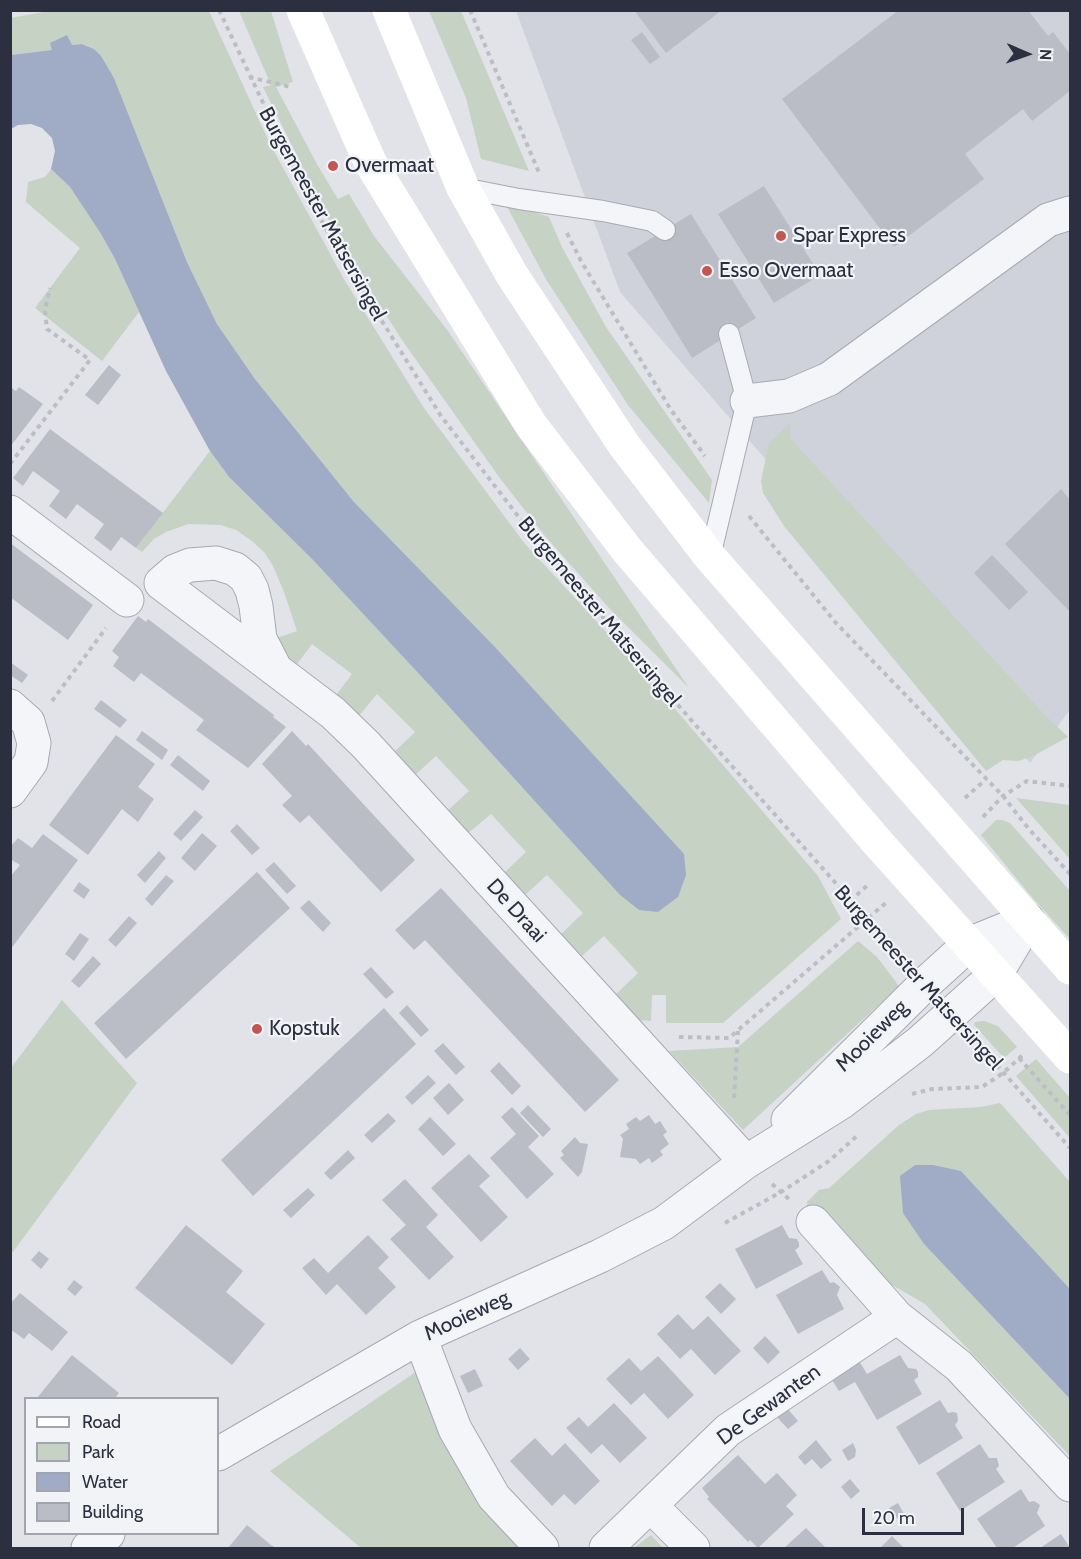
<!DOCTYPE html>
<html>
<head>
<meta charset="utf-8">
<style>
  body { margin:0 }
  #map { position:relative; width:1081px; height:1559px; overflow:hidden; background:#e2e3e9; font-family:Cabin,sans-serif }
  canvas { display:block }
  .frame { position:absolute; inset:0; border:12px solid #2b2f40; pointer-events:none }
  .legend { position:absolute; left:24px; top:1397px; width:195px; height:138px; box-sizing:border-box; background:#f1f3f7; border:2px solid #a2a5ae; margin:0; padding:8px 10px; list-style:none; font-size:18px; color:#2b2f40 }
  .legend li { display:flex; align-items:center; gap:12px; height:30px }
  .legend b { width:30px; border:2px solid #a2a5ae }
  .north { position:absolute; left:997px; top:24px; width:60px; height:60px; -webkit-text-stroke:4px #f1f3f7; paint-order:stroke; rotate:92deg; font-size:16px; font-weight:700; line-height:24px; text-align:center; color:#2b2f40 }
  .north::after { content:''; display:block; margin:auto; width:21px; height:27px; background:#2b2f40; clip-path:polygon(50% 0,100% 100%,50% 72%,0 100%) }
  .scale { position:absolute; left:862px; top:1508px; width:102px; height:27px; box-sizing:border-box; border:3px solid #2b2f40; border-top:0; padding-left:8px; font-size:18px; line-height:21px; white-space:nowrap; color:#2b2f40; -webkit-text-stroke:4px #f1f3f7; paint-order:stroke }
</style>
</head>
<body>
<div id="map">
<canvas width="1081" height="1559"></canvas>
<div class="frame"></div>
<ul class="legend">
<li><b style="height:8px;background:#fff"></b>Road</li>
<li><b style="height:16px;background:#c5d2c4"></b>Park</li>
<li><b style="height:16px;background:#a0abc6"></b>Water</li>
<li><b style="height:16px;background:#babcc6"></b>Building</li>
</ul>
<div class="north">N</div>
<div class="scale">20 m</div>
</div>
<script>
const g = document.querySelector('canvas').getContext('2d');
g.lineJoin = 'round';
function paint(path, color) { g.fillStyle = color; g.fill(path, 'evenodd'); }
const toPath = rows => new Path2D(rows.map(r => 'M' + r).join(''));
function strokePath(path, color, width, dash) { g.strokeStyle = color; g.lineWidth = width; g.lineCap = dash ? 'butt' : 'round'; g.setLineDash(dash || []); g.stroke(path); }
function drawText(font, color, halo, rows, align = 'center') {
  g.font = font + ' Cabin,sans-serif'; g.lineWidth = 4.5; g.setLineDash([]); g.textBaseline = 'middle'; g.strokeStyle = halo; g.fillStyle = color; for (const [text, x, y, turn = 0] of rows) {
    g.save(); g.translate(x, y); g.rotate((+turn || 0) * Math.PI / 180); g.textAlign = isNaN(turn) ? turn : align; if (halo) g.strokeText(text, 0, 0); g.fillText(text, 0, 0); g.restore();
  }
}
paint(toPath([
  [516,11,1070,11,1070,710,1030,763,620,292]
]), '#d0d2db');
paint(toPath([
  [55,10,209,11,270,144,310,217,345,281,424,408,525,544,646,675,818,876,841,919,723,1023,666,1023,666,995,652,995,651,1021,639,1020,616,994,638,973,604,936,582,956,561,934,583,913,547,875,525,895,504,873,526,852,491,814,467,834,447,811,469,791,436,756,414,776,393,753,415,732,377,694,358,717,334,698,352,674,312,644,295,667,280,653,277,638,297,631,284,592,273,566,264,552,252,541,236,530,221,525,188,524,166,532,154,539,142,552,136,548,210,451,229,477,312,559,433,689,619,894,658,912,678,897,655,823,496,648,354,502,255,379,217,324,187,262,114,78,94,49,83,44,72,45,53,50,11,55,10,18],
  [239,11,271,11,293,82,276,87,318,166,338,199,349,194,374,236,448,331,689,688,609,608,545,536,499,477,402,340,358,271,327,217,263,87,271,85],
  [429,11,461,11,529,171,481,159,466,98],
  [51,169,70,187,101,234,115,259,139,312,102,361,35,308,80,248,26,202,28,182,45,177],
  [505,203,549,217,562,247,606,327,712,480,709,503,628,405,547,281],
  [790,423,790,438,1043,713,1068,737,1035,755,1019,761,1003,760,986,771,784,526,763,493,761,481,769,443],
  [1016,798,1070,805,1070,859],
  [996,820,1002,820,1010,823,1070,891,1070,939,1030,895,981,835],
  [858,941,877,957,899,986,743,1130,669,1051,738,1047],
  [62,1000,137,1083,13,1252,10,1250,11,1068],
  [984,1021,998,1026,1017,1047,1004,1058,974,1025,975,1022],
  [1036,1059,1070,1098,1070,1138,1016,1076],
  [1000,1103,1070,1182,1070,1289,961,1171,915,1165,901,1176,924,1244,1070,1399,1070,1456,925,1304,873,1274,807,1208,807,1202,819,1190,829,1188,899,1125,916,1114,929,1110,981,1107],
  [420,1369,527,1548,361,1548,270,1471],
  [651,1535,663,1548,634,1548]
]), '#c5d2c4');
paint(toPath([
  [67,35,72,45,82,44,94,49,101,56,114,78,187,262,217,324,255,379,354,502,496,648,684,854,686,875,678,897,658,912,639,910,619,894,433,689,312,559,229,477,210,451,166,371,115,259,101,234,70,187,51,169,55,151,52,138,42,128,31,124,18,125,11,129,11,55,52,50,50,43],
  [915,1165,933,1165,961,1171,1070,1289,1070,1399,924,1244,903,1213,900,1176]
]), '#a0abc6');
paint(toPath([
  [634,10,722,10,666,53],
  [899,10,1028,10,1048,36,1053,32,1070,54,1070,91,1032,121,1023,109,965,154,984,179,894,247,782,99],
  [642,32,660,57,650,64,631,40],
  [764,186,820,275,774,303,718,214],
  [691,214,756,318,692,358,627,253],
  [109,365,121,375,98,405,85,395],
  [10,387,16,391,19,387,43,404,10,447],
  [50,429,163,513,136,548,121,537,111,551,94,538,104,524,77,504,66,519,49,506,60,491,33,471,23,486,13,478],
  [1061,489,1070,500,1070,612,1005,544],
  [10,543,93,605,68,640,10,597],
  [992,555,1028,592,1009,610,974,573],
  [138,616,146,622,148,619,274,715,273,717,286,727,248,768,196,730,204,720,141,673,134,682,113,666,119,657,112,651],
  [10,662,28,675,22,683,10,675],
  [101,700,127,720,120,728,94,709],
  [142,731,168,750,162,760,136,740],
  [292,731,306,746,308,744,415,860,381,892,309,815,300,823,282,805,292,796,262,764],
  [116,735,155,764,138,787,154,799,138,822,122,809,88,855,49,825],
  [178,755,210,781,203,791,170,765],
  [195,810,203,817,181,841,173,834],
  [237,824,260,848,252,855,230,831],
  [202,833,217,846,195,871,181,858],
  [43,834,78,860,10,950,10,877,20,865,10,859,10,847,18,838,32,848],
  [159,851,166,858,145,883,137,875],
  [274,862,296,886,287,894,265,870],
  [257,872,290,908,126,1059,94,1023],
  [166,875,174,881,152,906,145,899],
  [79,882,90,890,84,899,73,891],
  [441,888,619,1080,585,1112,425,940,414,950,395,930],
  [309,900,331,923,323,932,300,908],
  [129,916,137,923,116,947,108,940],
  [80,933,89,939,74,961,65,954],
  [93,956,101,964,79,988,71,981],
  [371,967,394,992,386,999,363,974],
  [407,1005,429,1030,421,1037,399,1013],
  [384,1008,416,1044,253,1196,221,1160],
  [443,1043,465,1067,456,1075,434,1051],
  [499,1062,521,1086,512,1095,490,1071],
  [428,1075,436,1083,412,1105,405,1097],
  [449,1083,464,1100,448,1115,433,1098],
  [528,1105,551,1129,543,1137,520,1113],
  [512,1107,539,1136,528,1147,554,1174,527,1199,490,1158,516,1134,501,1117],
  [388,1113,396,1121,372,1143,364,1135],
  [649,1115,655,1124,660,1121,667,1132,663,1135,669,1144,660,1151,663,1155,652,1163,649,1158,640,1164,636,1159,620,1157,623,1139,620,1135,629,1129,626,1124,636,1117,640,1121],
  [430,1117,456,1144,443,1156,418,1129],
  [575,1137,580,1143,588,1144,582,1172,578,1177,560,1158,564,1155,561,1151],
  [348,1150,355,1158,331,1180,324,1173],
  [469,1154,490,1176,479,1186,508,1217,481,1242,431,1188],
  [405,1179,438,1215,426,1227,454,1257,429,1280,390,1239,406,1225,382,1200],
  [308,1188,315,1195,291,1218,283,1210],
  [186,1225,243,1271,226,1292,265,1324,232,1365,135,1288],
  [782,1225,789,1238,797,1239,799,1243,799,1247,795,1250,803,1264,756,1289,735,1249],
  [368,1235,389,1257,378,1268,396,1287,366,1315,337,1284,326,1295,302,1268,314,1258,328,1273],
  [39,1251,49,1259,41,1269,31,1260],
  [822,1270,830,1283,834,1282,840,1287,837,1295,844,1309,798,1334,776,1295],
  [74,1280,83,1287,75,1296,67,1289],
  [720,1283,736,1299,721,1314,705,1297],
  [20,1293,68,1332,52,1351,29,1333,24,1339,10,1329,10,1304],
  [678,1314,693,1330,708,1316,741,1351,715,1375,691,1349,680,1359,657,1334],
  [765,1336,780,1352,768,1364,753,1348],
  [520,1348,530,1359,518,1370,508,1359],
  [72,1355,119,1393,115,1398,37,1398],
  [900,1355,908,1368,916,1369,918,1372,918,1377,914,1380,922,1394,877,1420,855,1382,839,1391,830,1377,859,1361,867,1374],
  [658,1356,694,1395,668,1419,644,1393,631,1405,606,1379,629,1358,641,1371],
  [475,1369,483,1386,468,1393,460,1376],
  [940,1400,948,1413,953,1412,957,1413,958,1421,955,1425,963,1438,919,1465,896,1427],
  [614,1403,647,1438,620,1463,602,1444,591,1454,566,1428,579,1417,588,1427],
  [786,1407,798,1421,788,1429,776,1416],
  [535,1438,552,1456,565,1443,600,1481,575,1505,564,1494,552,1506,510,1461],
  [816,1440,832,1460,821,1469,812,1459,805,1465,798,1457],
  [853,1443,856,1450,855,1457,848,1461,842,1450],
  [980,1444,989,1458,997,1458,999,1466,996,1469,1005,1482,960,1511,936,1473],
  [738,1455,765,1484,777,1473,797,1495,786,1506,794,1514,758,1548,750,1540,748,1542,707,1499,709,1497,702,1488],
  [850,1479,860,1491,851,1499,841,1487],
  [1021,1489,1029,1502,1034,1501,1040,1505,1037,1513,1045,1526,1013,1548,997,1548,977,1519],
  [898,1503,904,1514,895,1519,889,1508],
  [247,1525,271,1545,276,1548,228,1548],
  [806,1528,826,1548,784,1548],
  [1061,1534,1070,1548,1040,1548],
  [892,1536,904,1548,883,1548,881,1547]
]), '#babcc6');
const service = toPath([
  [463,188,519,199,603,211,652,221,665,230],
  [710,557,747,401,729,334]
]);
const minor = toPath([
  [747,401,789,396,829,379,1048,220,1070,213],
  [10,512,127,600],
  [276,670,260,639,256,606,252,590,246,578,235,569,216,563,190,565,175,571,161,583,333,713,366,745,746,1162],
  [10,706,28,722,34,743,31,762,10,791],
  [788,1120,925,984,969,944,1028,920],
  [813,1222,897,1317,959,1366,1070,1485],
  [420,1337,455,1429,494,1497,542,1548],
  [218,1454,420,1337,600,1256,664,1223,746,1162,842,1102,920,1042,996,974,1028,920],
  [651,1506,693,1548],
  [88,1548,108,1534],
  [606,1548,728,1430,897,1317]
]);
strokePath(service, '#a7a9b3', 22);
strokePath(minor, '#a7a9b3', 35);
strokePath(toPath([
  [219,10,303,187,339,252,441,416,531,533,677,704,902,958],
  [470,10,540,175],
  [249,77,291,87],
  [567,233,581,261,671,410,705,456],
  [10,464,90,360,47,329,45,311,50,288],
  [749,516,836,623,1003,796,1028,828,1070,874],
  [52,701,106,628],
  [965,798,986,779],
  [983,817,1003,796,1027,781,1070,786],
  [850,901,870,883],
  [679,1037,729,1038,888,901],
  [973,1038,1070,1148],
  [1019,1058,1070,1115],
  [912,1094,932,1089,982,1087,1003,1073,1024,1054],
  [734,1098,738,1031],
  [772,1184,789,1199],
  [725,1223,781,1192,829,1161,858,1135]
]), '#bcbec4', 4, [4.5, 4.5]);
strokePath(service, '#f4f5f8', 20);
strokePath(minor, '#f4f5f8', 33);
strokePath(toPath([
  [303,10,370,162,531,425,627,550,878,843,1070,1057],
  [389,10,463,188,512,275,624,445,710,557,1070,968]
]), '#fff', 33);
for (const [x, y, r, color] of [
  [333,166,6,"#c45651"],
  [781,236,6,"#c45651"],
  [707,271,6,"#c45651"],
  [257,1029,6,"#c45651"]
]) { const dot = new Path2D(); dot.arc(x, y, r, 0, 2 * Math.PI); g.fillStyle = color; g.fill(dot); strokePath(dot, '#f1f3f7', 2); }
drawText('21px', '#2b2f40', '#f1f3f7', [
  ["Overmaat",345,166],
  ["Spar Express",793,236],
  ["Esso Overmaat",719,271],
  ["Kopstuk",269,1029]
], 'left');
drawText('21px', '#2b2f40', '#f1f3f7', [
  ["Burgemeester Matsersingel",322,214,61],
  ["Burgemeester Matsersingel",599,612,50],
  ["De Draai",516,911,48],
  ["Burgemeester Matsersingel",918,978,48],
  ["Mooieweg",872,1036,-45],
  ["Mooieweg",467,1316,-25],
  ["De Gewanten",769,1405,-36]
]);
</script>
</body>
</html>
